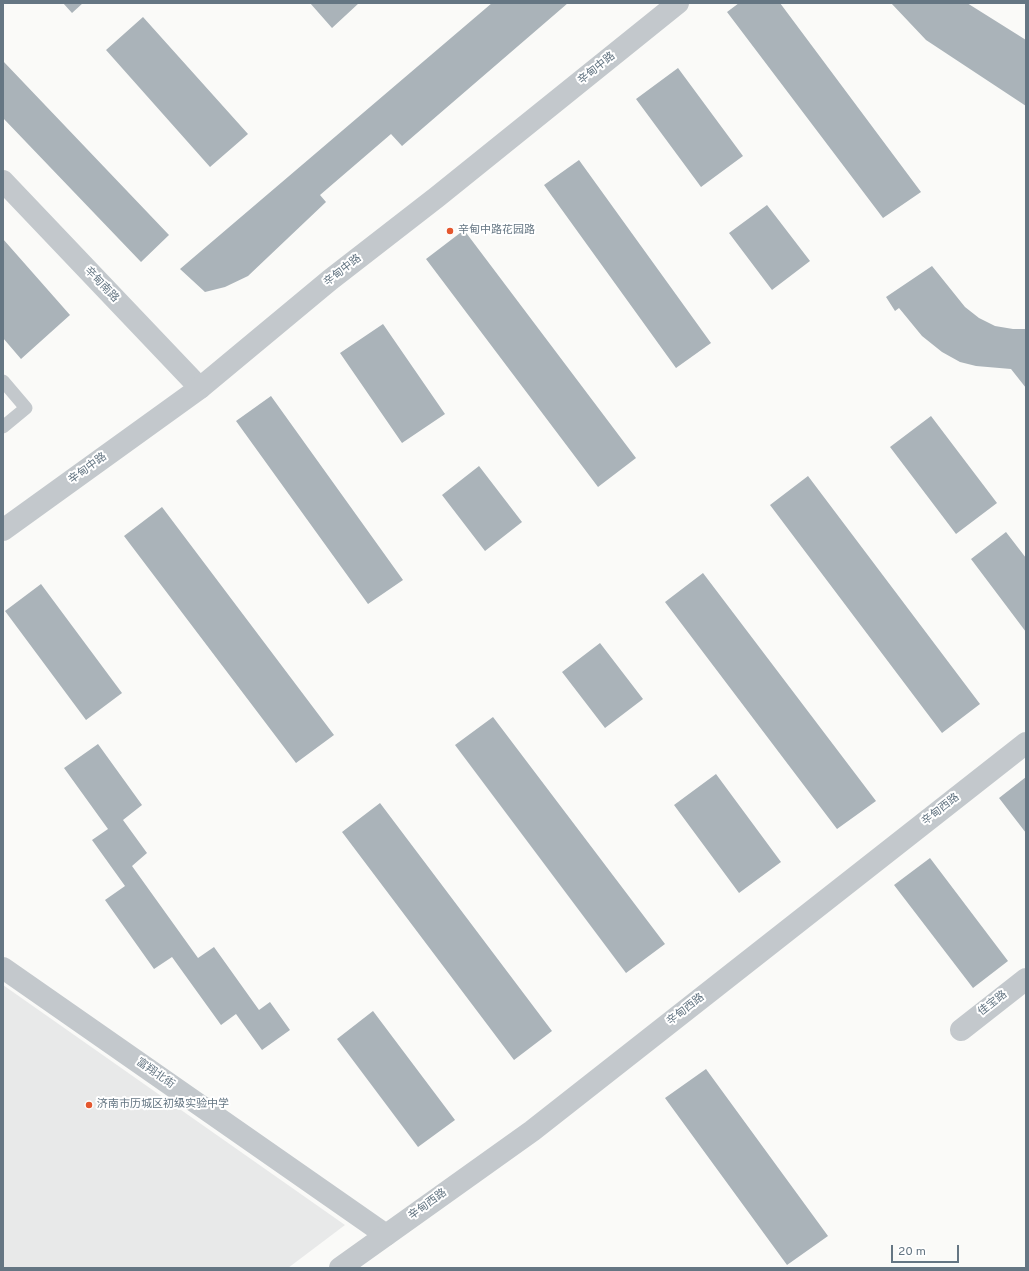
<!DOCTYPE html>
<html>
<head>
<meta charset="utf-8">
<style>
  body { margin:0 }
  #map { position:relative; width:1029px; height:1271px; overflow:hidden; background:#fafaf8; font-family:Overpass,sans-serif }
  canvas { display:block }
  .frame { position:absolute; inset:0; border:4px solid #657683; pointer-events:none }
  .scale { position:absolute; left:891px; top:1245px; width:68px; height:18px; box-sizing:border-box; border:2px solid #657683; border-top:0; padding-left:5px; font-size:12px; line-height:14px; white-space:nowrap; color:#657683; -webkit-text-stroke:3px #fff; paint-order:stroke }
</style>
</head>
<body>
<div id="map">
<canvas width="1029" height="1271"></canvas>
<div class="frame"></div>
<div class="scale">20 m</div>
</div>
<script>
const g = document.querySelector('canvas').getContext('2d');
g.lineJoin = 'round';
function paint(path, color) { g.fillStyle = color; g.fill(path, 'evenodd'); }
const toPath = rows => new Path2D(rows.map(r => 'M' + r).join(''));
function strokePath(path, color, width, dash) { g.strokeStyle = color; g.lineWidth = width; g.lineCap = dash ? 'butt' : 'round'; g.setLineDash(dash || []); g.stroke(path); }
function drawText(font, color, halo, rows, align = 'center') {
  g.font = font + ' Overpass,"Noto Sans SC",sans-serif'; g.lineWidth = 4; g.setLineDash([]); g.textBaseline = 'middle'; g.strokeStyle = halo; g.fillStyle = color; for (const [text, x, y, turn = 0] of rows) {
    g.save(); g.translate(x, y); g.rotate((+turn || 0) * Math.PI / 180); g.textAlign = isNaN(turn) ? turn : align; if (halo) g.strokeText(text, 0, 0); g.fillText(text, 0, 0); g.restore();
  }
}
paint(toPath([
  [3,985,345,1225,288,1268,3,1268]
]), '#e8e9e9');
paint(toPath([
  [63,3,83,3,72,13],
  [310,3,359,3,332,28],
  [492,3,568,3,402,146,391,134,320,195,326,202,248,276,225,287,205,292,180,269],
  [739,3,780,3,921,192,883,218,727,12],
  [891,3,967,3,1026,40,1026,106,926,40],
  [143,17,248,134,210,167,106,50],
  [3,61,169,235,141,262,3,118],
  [678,68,743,156,701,187,636,99],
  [579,160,711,343,676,368,544,185],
  [767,205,810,261,772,290,729,233],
  [464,230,636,458,598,487,426,259],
  [3,239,70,315,21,359,3,338],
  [932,266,965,307,979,318,995,326,1013,329,1026,329,1026,388,1011,369,976,366,960,362,942,352,922,336,899,308,895,311,886,297],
  [383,324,445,414,402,443,340,353],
  [271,396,403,580,368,604,236,421],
  [931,416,997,503,956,534,890,447],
  [479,466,522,522,485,551,442,495],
  [808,476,980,704,942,733,770,505],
  [162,507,334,735,296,763,124,536],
  [1006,532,1026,558,1026,632,971,559],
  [703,573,876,801,837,829,665,602],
  [41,584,122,693,86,720,5,611],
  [600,643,643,699,605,728,562,672],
  [493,717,665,944,626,973,455,745],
  [98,744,142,805,123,820,147,853,132,866,198,958,214,947,259,1010,270,1002,290,1030,262,1050,236,1014,221,1025,172,957,154,969,105,900,125,886,92,840,108,829,64,768],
  [716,774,781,862,739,893,674,805],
  [1026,777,1026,833,999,798],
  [380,803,552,1031,514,1060,342,832],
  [930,858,1008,961,973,988,894,885],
  [373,1011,455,1120,418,1147,337,1039],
  [706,1069,828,1236,787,1265,665,1098]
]), '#aab3b9');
strokePath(toPath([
  [3,381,26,408,3,427]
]), '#c3c8cc', 13);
strokePath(toPath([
  [3,181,200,388],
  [3,968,386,1235],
  [961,1030,1026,979]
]), '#c3c8cc', 22);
strokePath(toPath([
  [3,530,200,388,330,280,437,197,678,3],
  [340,1268,532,1131,1026,743]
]), '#c3c8cc', 22);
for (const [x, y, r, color] of [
  [450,231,4,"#e4572e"],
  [89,1105,4,"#e4572e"]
]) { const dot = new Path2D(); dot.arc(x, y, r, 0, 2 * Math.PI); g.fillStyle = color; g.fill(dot); strokePath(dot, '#fff', 1.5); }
drawText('11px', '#657683', '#fff', [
  ["辛甸中路",597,69,-39],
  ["辛甸中路",343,271,-38],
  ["辛甸南路",101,285,46],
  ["辛甸中路",88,469,-36],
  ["辛甸西路",941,810,-38],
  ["佳宝路",993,1004,-38],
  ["辛甸西路",686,1010,-38],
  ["富翔北街",155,1074,35],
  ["辛甸西路",428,1205,-36]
]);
drawText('11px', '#657683', '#fff', [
  ["辛甸中路花园路",458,231],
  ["济南市历城区初级实验中学",97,1105]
], 'left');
</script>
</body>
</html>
